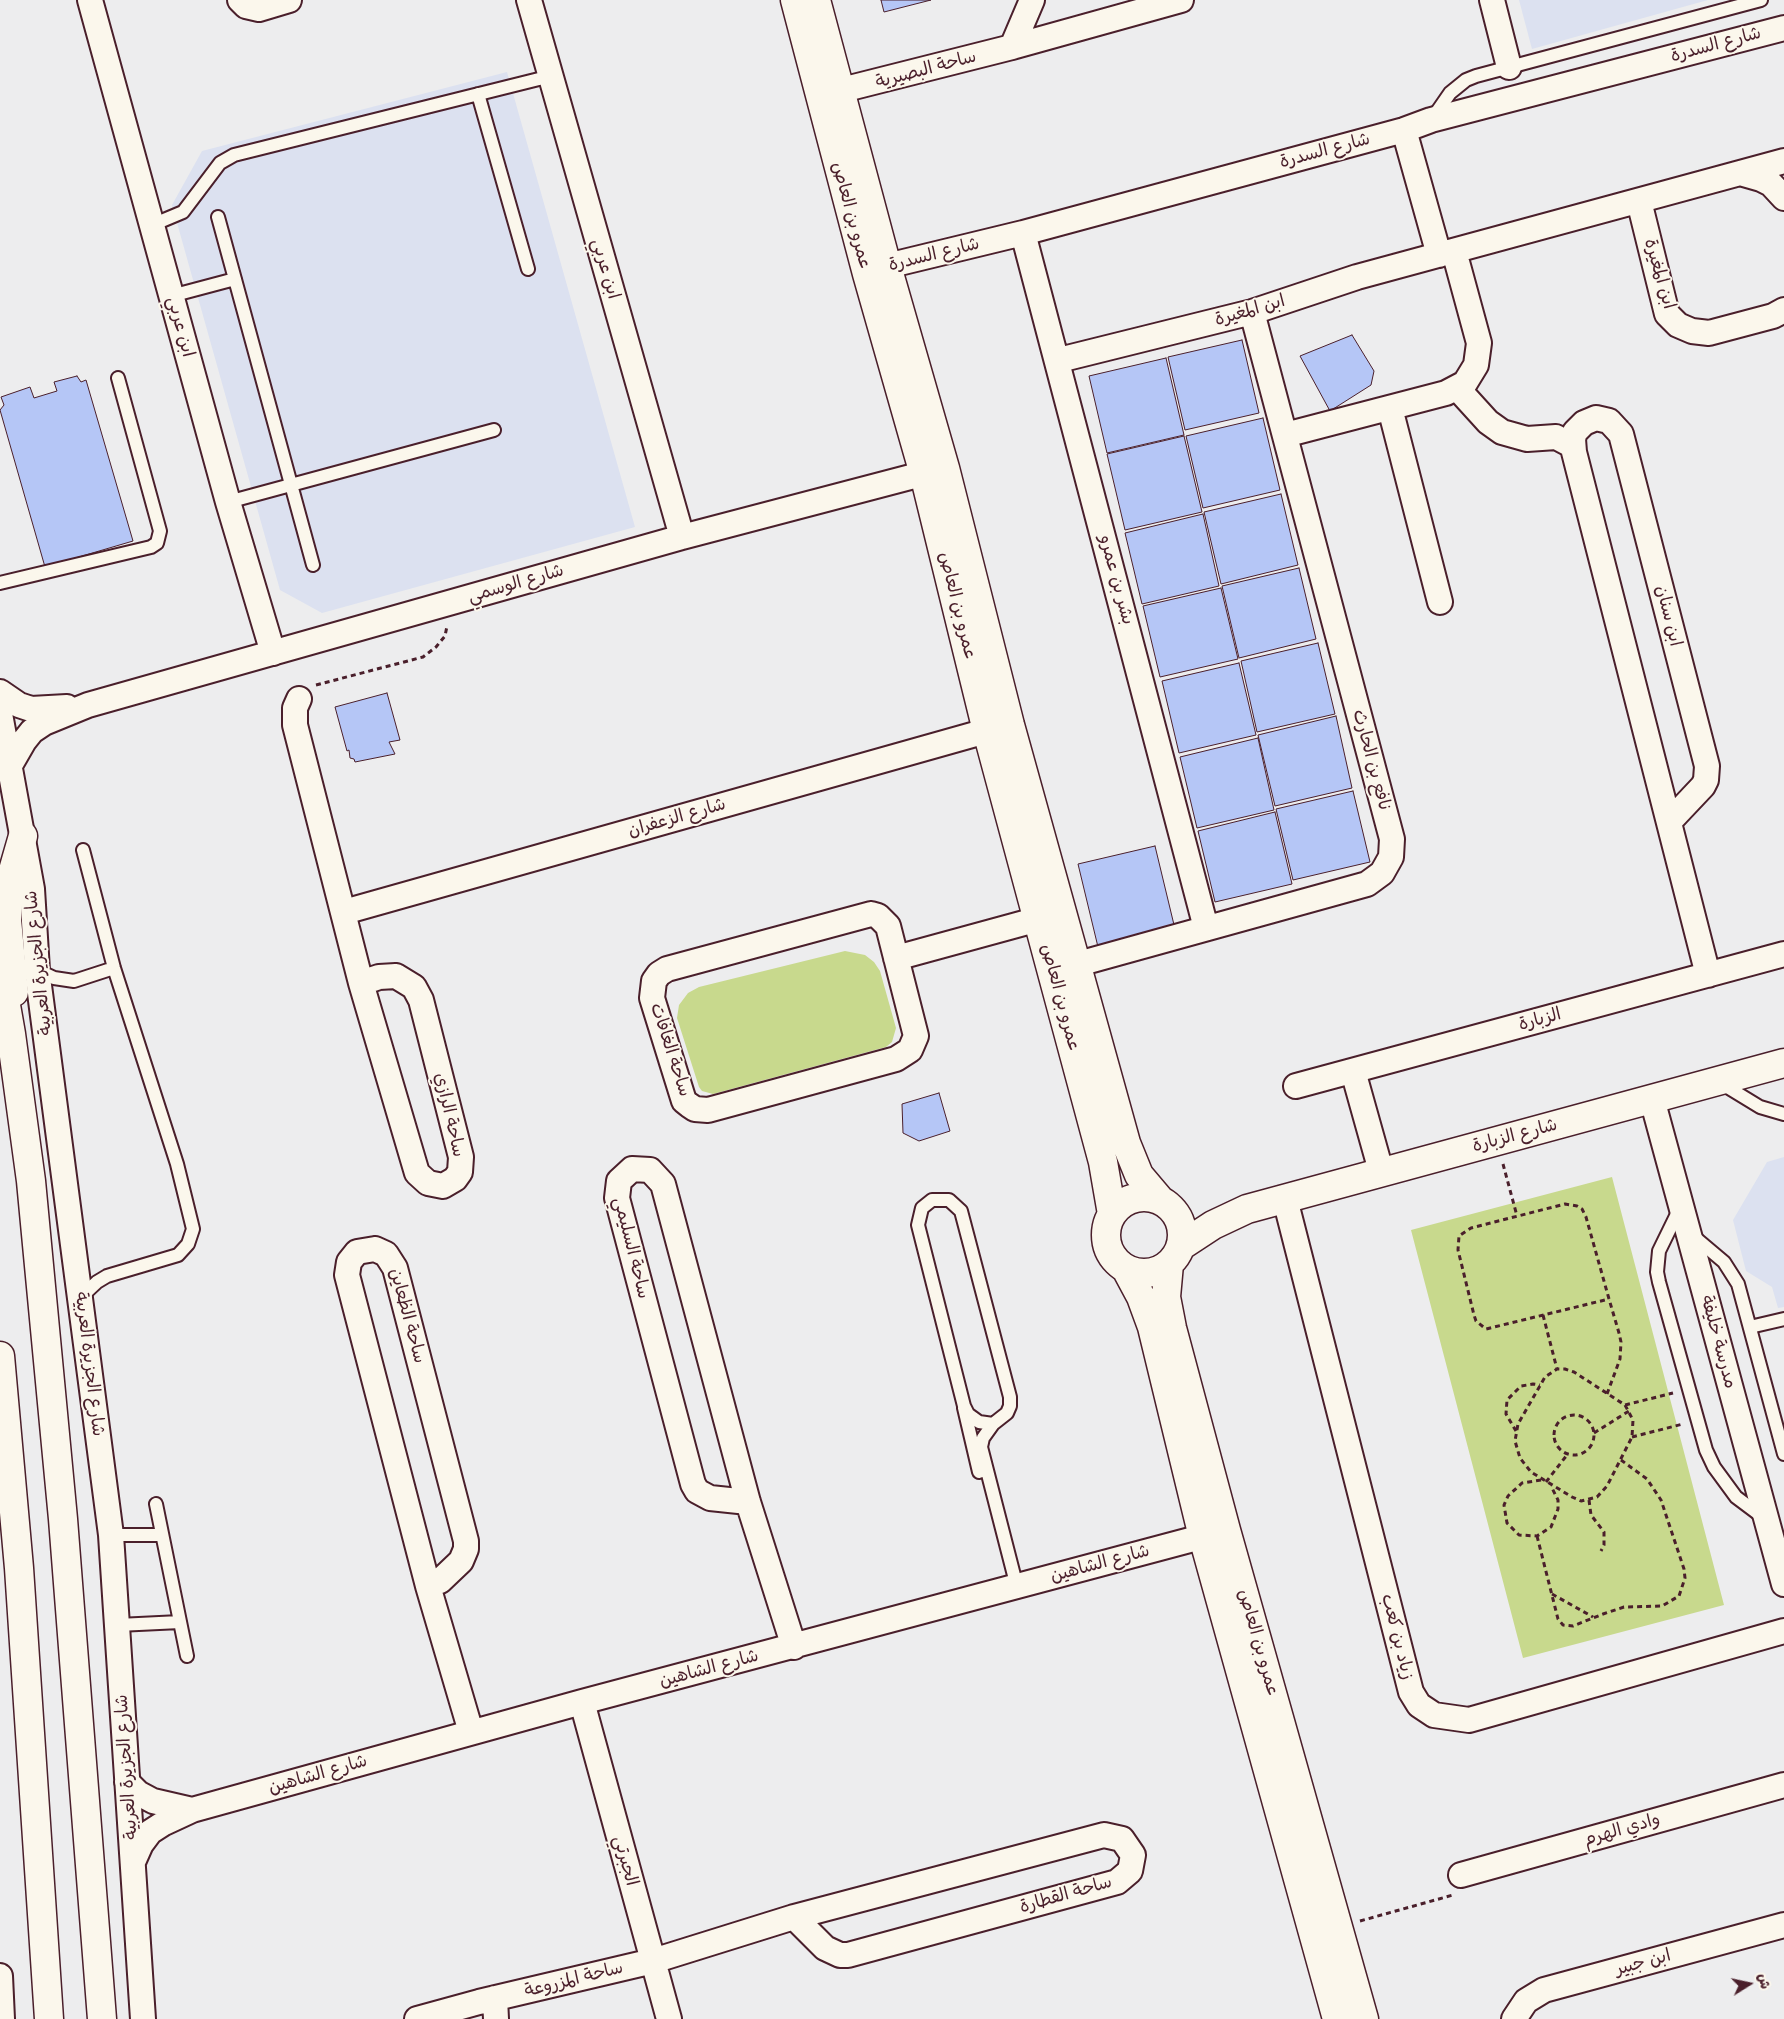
<!DOCTYPE html>
<html>
<head>
<meta charset="utf-8">
<style>
  body { margin:0 }
  #map { position:relative; width:1784px; height:2019px; overflow:hidden; background:#ededee; font-family:Sriracha,"Playpen Sans Arabic",sans-serif }
  canvas { display:block }
  .north { position:absolute; left:1724px; top:1959px; width:50px; height:50px; -webkit-text-stroke:4px #fbf7ec; paint-order:stroke; rotate:80deg; font-size:14px; font-weight:700; line-height:20px; text-align:center; color:#4a1f2b }
  .north::after { content:''; display:block; margin:auto; width:18px; height:22px; background:#4a1f2b; clip-path:polygon(50% 0,100% 100%,50% 72%,0 100%) }
</style>
</head>
<body>
<div id="map">
<canvas width="1784" height="2019"></canvas>
<div class="north">ش</div>
</div>
<script>
const g = document.querySelector('canvas').getContext('2d');
g.lineJoin = 'round';
function paint(path, color) { g.fillStyle = color; g.fill(path, 'evenodd'); }
const toPath = rows => new Path2D(rows.map(r => 'M' + r).join(''));
function strokePath(path, color, width, dash) { g.strokeStyle = color; g.lineWidth = width; g.lineCap = dash ? 'butt' : 'round'; g.setLineDash(dash || []); g.stroke(path); }
function drawText(font, color, halo, rows, align = 'center') {
  g.font = font + ' Sriracha,"Playpen Sans Arabic",sans-serif'; g.lineWidth = 4; g.setLineDash([]); g.textBaseline = 'middle'; g.strokeStyle = halo; g.fillStyle = color; for (const [text, x, y, turn = 0] of rows) {
    g.save(); g.translate(x, y); g.rotate((+turn || 0) * Math.PI / 180); g.textAlign = isNaN(turn) ? turn : align; if (halo) g.strokeText(text, 0, 0); g.fillText(text, 0, 0); g.restore();
  }
}
paint(toPath([
  [1519,0,1708,0,1532,49],
  [507,72,635,527,322,613,280,590,172,205,202,151],
  [1784,1157,1784,1307,1778,1308,1772,1287,1746,1271,1733,1220,1767,1162]
]), '#dce1f0');
paint(toPath([
  [845,951,865,955,874,962,880,971,896,1028,892,1042,886,1047,713,1094,702,1091,699,1087,677,1018,679,1005,688,993,699,987],
  [1612,1177,1724,1605,1523,1658,1411,1230]
]), '#c8d98d');
const building = toPath([
  [881,0,931,0,884,12,881,0],
  [1352,335,1374,371,1371,385,1330,411,1300,356,1352,335],
  [1242,340,1259,413,1185,430,1168,357,1242,340],
  [1166,358,1184,435,1107,453,1089,376,1166,358],
  [77,376,81,382,86,380,133,541,45,567,0,410,4,405,1,397,30,387,34,398,57,391,54,382,77,376],
  [1263,418,1280,490,1203,508,1186,436,1263,418],
  [1184,436,1202,512,1125,530,1107,454,1184,436],
  [1281,494,1298,565,1221,584,1204,512,1281,494],
  [1203,514,1219,586,1142,604,1125,533,1203,514],
  [1299,568,1316,639,1239,658,1222,586,1299,568],
  [1221,588,1238,659,1160,677,1143,606,1221,588],
  [1318,643,1335,714,1257,732,1241,661,1318,643],
  [1239,663,1256,735,1179,753,1162,681,1239,663],
  [387,693,400,740,389,742,395,754,355,762,354,759,350,758,349,750,347,751,335,707,387,693],
  [1336,716,1352,788,1275,806,1258,735,1336,716],
  [1258,738,1274,810,1197,828,1180,757,1258,738],
  [1353,791,1370,862,1293,880,1276,809,1353,791],
  [1275,812,1292,884,1215,902,1198,831,1275,812],
  [1155,846,1175,929,1098,947,1078,864,1155,846],
  [939,1093,950,1131,919,1141,903,1133,902,1104,939,1093]
]);
paint(building, '#b5c6f6');
strokePath(building, '#4a1f2b', 1);
const service = toPath([
  [478,94,528,269],
  [1432,119,1450,93,1466,80,1476,76,1761,0],
  [218,217,313,565],
  [152,225,183,212,220,163,234,155,551,76],
  [171,296,235,279],
  [228,502,494,430],
  [0,583,151,547,157,543,160,531,118,378],
  [37,970,54,978,74,981,114,968],
  [1719,1082,1760,1107,1784,1114],
  [1681,1206,1659,1251,1657,1272,1659,1282,1706,1450,1714,1467,1736,1497,1764,1518],
  [1692,1235,1724,1262,1738,1284,1784,1454],
  [81,1297,97,1282,107,1276,178,1255,188,1244,193,1229,177,1164,114,968,83,850],
  [1750,1327,1784,1319],
  [964,1408,979,1472],
  [993,1424,979,1422,968,1414,964,1406,918,1225,922,1208,932,1200,949,1200,961,1211,1010,1397,1010,1406,1007,1413,993,1424,983,1438,981,1447,1017,1587],
  [156,1504,187,1656],
  [111,1535,162,1535],
  [118,1625,180,1622]
]);
const minor = toPath([
  [90,0,228,502,273,653],
  [240,0,246,6,259,9,289,0],
  [529,0,682,537],
  [1032,0,1012,47,1181,0],
  [1492,0,1509,67],
  [822,95,1012,47],
  [1404,130,1439,255],
  [1740,173,1761,179,1771,184,1784,198],
  [1639,201,1667,314,1678,325,1692,331,1709,333,1773,316,1784,310],
  [1023,233,1206,928],
  [871,273,887,266,1023,233,1404,130,1431,120,1784,28],
  [1059,360,1252,312,1357,277,1784,161],
  [1458,389,1488,422,1502,432,1527,439,1556,437,1573,446],
  [1390,408,1440,602],
  [1285,435,1446,393,1465,383,1476,365,1479,343,1454,251],
  [0,692,19,705,31,709,67,707],
  [299,699,295,708,295,725,361,983],
  [0,714,32,889,37,970,111,1535,143,2019],
  [9,767,24,741,32,731,44,723,88,705,682,537,941,469],
  [1669,822,1703,786,1706,780,1707,766,1621,434,1609,421,1596,418,1584,423,1575,432,1573,439,1574,452,1708,975],
  [344,912,1004,726],
  [871,914,878,916,888,926,916,1036,910,1050,896,1059,708,1110,695,1109,689,1105,684,1101,652,998,654,981,659,974,667,969,871,914],
  [896,958,1057,914],
  [1060,969,1367,884,1382,873,1391,857,1392,839,1252,312],
  [396,976,414,987,421,1000,461,1157,460,1172,455,1179,443,1186,428,1183,417,1173,361,983,379,977,396,976],
  [1353,1071,1381,1171],
  [1296,1086,1784,954],
  [1652,1099,1784,1584],
  [1285,1199,1411,1692,1419,1705,1434,1715,1469,1720,1784,1631],
  [375,1249,386,1254,395,1268,466,1541,466,1549,461,1561,440,1581,428,1586,347,1275,349,1262,357,1252,375,1249],
  [748,1502,710,1498,697,1491,693,1484,617,1198,619,1181,632,1169,650,1170,663,1184,748,1502,794,1647],
  [428,1586,471,1732],
  [582,1702,669,2019],
  [127,1782,138,1793,153,1801,192,1810],
  [133,1862,141,1844,150,1832,164,1823,192,1810,582,1702,1220,1532],
  [1461,1875,1784,1785],
  [0,1976,2,2019],
  [495,1998,496,2019],
  [417,2019,479,2002,653,1961,794,1917,1104,1835,1122,1839,1133,1855,1130,1871,1117,1882,848,1955,840,1955,825,1948,794,1917],
  [1514,2019,1526,2001,1544,1990,1784,1925]
]);
const tertiary = toPath([
  [795,0,867,274,924,474,987,731,1103,1162,1112,1214],
  [816,0,887,266,945,468,1010,725,1126,1143,1139,1175,1161,1201],
  '1106 1235a38 38 0 1 1 76 0a38 38 0 1 1-76 0Z',
  [1181,1246,1213,1225,1247,1209,1784,1063],
  [1169,1264,1166,1297,1172,1328,1226,1530,1364,2019],
  [1126,1269,1141,1297,1152,1327,1203,1537,1337,2019]
]);
const secondary = toPath([
  [0,971,11,1034,31,1181,63,1519,102,2019],
  [14,992,7,920,8,900,10,881,23,836],
  [0,1356,19,1568,49,2019]
]);
strokePath(service, '#4a1f2b', 16);
strokePath(minor, '#4a1f2b', 28);
strokePath(tertiary, '#4a1f2b', 31);
strokePath(secondary, '#4a1f2b', 31);
strokePath(toPath([
  [316,685,423,657,436,647,445,636,447,626],
  [1503,1164,1517,1216],
  [1543,1315,1557,1369],
  [1607,1394,1620,1359,1621,1342,1619,1333,1609,1299,1586,1217,1582,1209,1577,1206,1565,1204,1471,1228,1459,1236,1458,1250,1474,1315,1476,1321,1486,1329,1609,1299],
  [1625,1405,1633,1420,1632,1437,1607,1486,1597,1497,1581,1501,1572,1497,1531,1472,1520,1458,1515,1441,1518,1424,1545,1377,1557,1369,1565,1369,1574,1372,1625,1405,1673,1393],
  '1554 1435a20 20 0 1 1 40 0a20 20 0 1 1-40 0Z',
  [1516,1431,1506,1414,1507,1400,1521,1386,1533,1384,1540,1385],
  [1594,1433,1629,1411],
  [1632,1437,1683,1424],
  [1541,1480,1522,1483,1508,1496,1504,1505,1507,1523,1519,1535,1537,1536,1551,1527,1558,1509,1558,1500,1551,1486],
  [1546,1482,1567,1455],
  [1589,1500,1591,1515,1604,1532,1604,1545,1601,1551],
  [1537,1536,1558,1619,1563,1625,1573,1626,1603,1614,1624,1607,1662,1606,1679,1596,1685,1578,1684,1569,1661,1500,1647,1479,1621,1460],
  [1552,1594,1593,1617],
  [1360,1921,1453,1895]
]), '#4a1f2b', 3, [5, 4]);
strokePath(service, '#fbf7ec', 12);
strokePath(minor, '#fbf7ec', 24);
strokePath(tertiary, '#fbf7ec', 28);
strokePath(secondary, '#fbf7ec', 28);
drawText('18px', '#4a1f2b', '#fbf7ec', [
  ["شارع السدرة",1716,45,-15],
  ["ساحة البصيرية",926,70,-15],
  ["شارع السدرة",1325,151,-15],
  ["عمرو بن العاص",851,216,75],
  ["شارع السدرة",934,255,-14],
  ["ابن عربي",605,269,74],
  ["ابن المغيرة",1659,274,74],
  ["ابن المغيرة",1250,311,-16],
  ["ابن عربي",180,327,75],
  ["بشر بن عمرو",1116,580,75],
  ["شارع الوسمي",516,584,-16],
  ["عمرو بن العاص",957,606,76],
  ["ابن سنان",1668,616,76],
  ["نافع بن الحارث",1371,760,75],
  ["شارع الزعفران",677,818,-16],
  ["شارع الجزيرة العربية",39,963,-96],
  ["عمرو بن العاص",1060,998,75],
  ["الزبارة",1540,1020,-15],
  ["ساحة الغافات",670,1050,72],
  ["ساحة الرازي",449,1115,77],
  ["شارع الزبارة",1515,1136,-15],
  ["ساحة السليمي",631,1248,76],
  ["ساحة الظعاين",407,1316,75],
  ["مدرسة خليفة",1718,1342,75],
  ["شارع الجزيرة العربية",89,1364,83],
  ["شارع الشاهين",1100,1564,-15],
  ["زياد بن كعب",1397,1637,76],
  ["عمرو بن العاص",1258,1643,74],
  ["شارع الشاهين",709,1669,-15],
  ["شارع الجزيرة العربية",127,1767,-94],
  ["شارع الشاهين",318,1775,-16],
  ["وادي الهرم",1622,1830,-16],
  ["الجبرتي",625,1861,75],
  ["ساحة القطارة",1066,1895,-16],
  ["ابن جبير",1643,1963,-15],
  ["ساحة المزروعة",574,1980,-14]
]);
</script>
</body>
</html>
